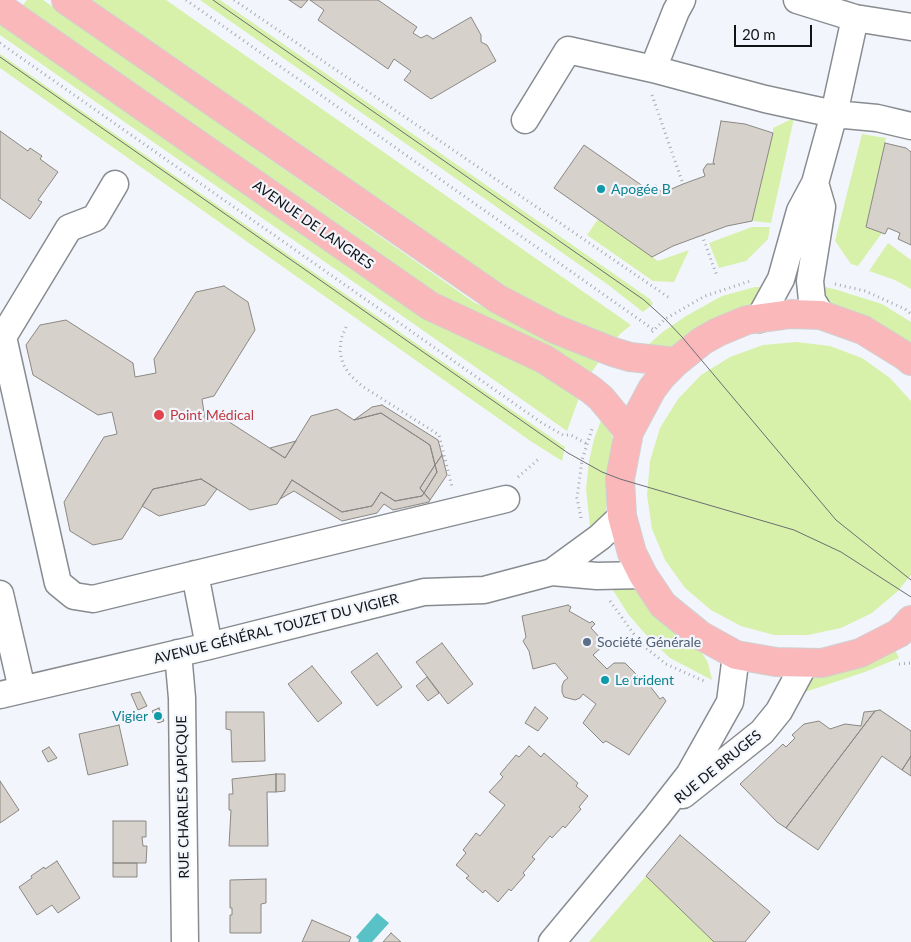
<!DOCTYPE html>
<html>
<head>
<meta charset="utf-8">
<style>
  body { margin:0 }
  #map { position:relative; width:911px; height:942px; overflow:hidden; background:#f2f6fc; font-family:Lato,sans-serif }
  canvas { display:block }
  .scale { position:absolute; left:734px; top:25px; width:78px; height:22px; box-sizing:border-box; border:2px solid #111315; border-top:0; padding-left:6px; font-size:15px; line-height:18px; white-space:nowrap; color:#111315; -webkit-text-stroke:4px #f2f6fc; paint-order:stroke }
</style>
</head>
<body>
<div id="map">
<canvas width="911" height="942"></canvas>
<div class="scale">20 m</div>
</div>
<script>
const g = document.querySelector('canvas').getContext('2d');
g.lineJoin = 'round';
function paint(path, color) { g.fillStyle = color; g.fill(path, 'evenodd'); }
const toPath = rows => new Path2D(rows.map(r => 'M' + r).join(''));
function strokePath(path, color, width, dash) { g.strokeStyle = color; g.lineWidth = width; g.lineCap = dash ? 'butt' : 'round'; g.setLineDash(dash || []); g.stroke(path); }
function drawText(font, color, halo, rows, align = 'center') {
  g.font = font + ' Lato,sans-serif'; g.lineWidth = 4.5; g.setLineDash([]); g.textBaseline = 'middle'; g.strokeStyle = halo; g.fillStyle = color; for (const [text, x, y, turn = 0] of rows) {
    g.save(); g.translate(x, y); g.rotate((+turn || 0) * Math.PI / 180); g.textAlign = isNaN(turn) ? turn : align; if (halo) g.strokeText(text, 0, 0); g.fillText(text, 0, 0); g.restore();
  }
}
paint(toPath([
  [27,0,43,0,475,303,596,356,600,360,587,379,486,328,23,5],
  [82,0,166,0,631,325,620,334,613,344,543,313],
  [200,0,220,0,650,299,653,304,643,312,607,284],
  [0,22,219,173,469,340,495,349,549,375,580,395,567,431,0,35],
  [0,54,565,447,562,461,532,442,0,68],
  [794,118,771,223,752,221,773,133,773,128],
  [862,134,886,138,866,227,882,233,858,266,851,264,835,241],
  [598,219,658,261,689,250,674,282,653,281,587,235],
  [752,227,770,227,768,239,746,261,719,268,709,243],
  [888,243,911,260,911,289,895,280,869,271],
  [755,287,767,287,761,300,678,345,665,350,647,352,649,344,664,331,686,316,722,296],
  [824,287,834,289,882,304,911,322,911,353,839,311,828,300],
  [796,342,830,346,862,358,890,378,911,401,911,575,898,591,872,613,841,628,808,635,774,635,741,626,711,610,685,588,665,560,652,529,647,495,650,461,660,428,678,399,701,375,730,357,763,345],
  [602,418,610,428,615,448,607,505,604,516,591,535,586,489,589,461,594,439],
  [634,584,695,641,708,663,712,680,670,658,647,636,628,614,611,587],
  [895,650,899,658,865,672,799,694,812,675],
  [646,876,714,942,589,942]
]), '#d7f0aa');
paint(toPath([
  [377,913,389,923,372,942,358,942,359,940,356,937]
]), '#59c2c6');
const building = toPath([
  [289,0,308,0,301,8,289,0],
  [310,0,378,0,417,27,413,33,421,38,427,35,433,39,471,17,481,35,481,42,487,45,496,61,431,99,404,80,411,71,394,59,388,69,318,20,324,10,310,0],
  [721,121,745,124,773,133,752,221,727,226,673,246,652,257,554,188,584,145,647,189,656,185,662,193,683,184,705,176,703,170,707,164,715,164,713,163,721,121],
  [0,131,28,151,30,148,42,156,40,159,58,172,38,200,42,202,30,219,0,198,0,131],
  [885,143,906,148,911,152,911,245,898,239,900,233,888,228,885,234,866,227,885,143],
  [224,286,248,302,255,330,214,396,202,399,205,419,220,416,285,458,311,416,337,409,354,420,381,413,430,445,435,465,420,488,424,493,422,496,395,501,381,492,372,506,342,512,292,480,277,504,250,510,201,479,153,489,122,539,93,545,70,531,64,502,104,437,117,434,112,412,98,415,33,375,26,345,40,325,66,320,133,363,135,377,156,373,154,359,196,292,224,286],
  [382,405,438,440,442,455,435,465,430,445,381,413,354,420,372,407,382,405],
  [296,441,285,458,270,448,296,441],
  [442,455,447,475,430,500,424,493,437,472,435,465,442,455],
  [435,465,437,472,424,493,420,488,435,465],
  [201,479,217,489,205,505,159,516,142,506,153,489,201,479],
  [292,480,342,512,372,506,381,492,395,501,422,496,424,493,430,500,429,502,393,510,384,504,377,513,342,521,294,491,280,499,292,480],
  [568,605,571,607,569,611,590,623,592,621,595,624,591,628,603,641,603,646,593,655,607,669,614,663,625,663,642,680,645,677,647,679,646,681,660,699,663,697,666,701,629,755,606,741,603,743,583,723,596,704,583,694,580,698,575,700,564,697,562,692,562,686,564,681,568,678,555,663,533,669,529,651,523,641,526,637,522,616,568,605],
  [442,643,473,684,448,704,416,662,442,643],
  [377,653,402,687,377,706,351,672,377,653],
  [312,666,342,703,318,722,288,684,312,666],
  [427,677,439,693,428,701,416,686,427,677],
  [140,692,147,706,138,710,131,694,140,692],
  [535,707,548,718,538,731,525,723,535,707],
  [159,708,164,721,158,723,152,711,159,708],
  [880,710,911,731,911,756,902,770,882,756,818,850,786,828,875,711,880,710],
  [875,711,786,828,777,822,740,784,783,744,786,747,795,738,792,735,804,724,819,721,830,729,845,724,861,726,864,712,875,711],
  [226,712,264,712,265,761,232,762,231,730,226,729,226,712],
  [119,725,128,765,88,775,79,734,119,725],
  [529,746,541,757,544,753,578,783,576,786,588,796,579,807,581,809,565,828,563,826,552,838,550,836,532,857,535,859,523,873,525,875,511,891,509,889,498,902,485,890,483,893,466,878,469,876,456,865,466,853,463,850,476,833,480,836,505,805,489,792,503,777,500,774,516,755,519,757,529,746],
  [49,747,57,758,48,762,42,751,49,747],
  [911,756,911,776,902,770,911,756],
  [276,774,276,792,267,792,268,846,229,846,231,810,229,810,229,794,233,794,232,779,276,774],
  [276,774,285,774,285,791,276,792,276,774],
  [0,781,19,810,0,823,0,781],
  [113,821,146,821,146,837,142,837,143,846,147,846,146,863,113,863,113,821],
  [680,835,770,912,745,942,714,942,646,876,680,835],
  [57,861,80,898,58,913,52,905,37,915,19,887,32,878,31,876,44,867,45,869,57,861],
  [113,863,137,863,137,877,113,877,113,863],
  [266,879,266,903,261,904,261,933,230,933,230,915,232,915,232,908,230,908,230,880,266,879],
  [312,920,351,937,349,942,302,942,312,920],
  [391,933,401,942,383,942,391,933]
]);
paint(building, '#d6d1cb');
strokePath(building, '#8b8782', 1);
const minor = toPath([
  [797,0,855,18,911,27],
  [653,69,765,99,834,114,877,118,911,126],
  [525,120,568,50,653,69,676,11,682,0],
  [815,183,822,207,810,281,812,300,821,315],
  [115,184,95,218,69,228,3,337,58,583,74,596,93,599,506,499],
  [759,319,781,279,800,211,815,183,834,114,855,18],
  [552,572,597,576,643,575],
  [195,574,209,646],
  [0,594,22,689],
  [178,653,182,698,185,942],
  [0,695,209,646,424,592,484,590,552,572,600,537,622,516],
  [683,795,762,732,779,711,805,663],
  [552,942,657,816,689,775,730,702,736,655]
]);
const major = toPath([
  [66,0,498,299,555,329,613,352,630,357,676,362],
  [0,7,430,306,544,359,590,389,601,398,629,432],
  [911,361,905,356,863,330,821,315,791,314,747,320,718,332,702,341,676,362,661,377,652,389,629,432,620,479,622,516,632,553,643,575,663,605,700,635,736,655,776,662,822,663,860,653,899,633,911,620]
]);
strokePath(minor, '#888c91', 29);
strokePath(major, '#cfd0d0', 30);
strokePath(toPath([
  [186,0,654,330],
  [234,0,671,299],
  [0,43,542,423,563,435,571,435,587,444],
  [652,95,683,184],
  [702,235,717,276],
  [835,284,865,291,905,309,911,314],
  [346,327,341,339,340,352,343,364,350,375,362,386,439,435,452,487],
  [652,332,665,319,705,296,750,281],
  [518,477,540,458],
  [581,518,577,498,582,460,592,429],
  [610,601,641,644,666,664,706,682],
  [899,664,911,663]
]), '#a6a9ae', 3, [1, 4]);
strokePath(minor, '#fff', 26);
strokePath(major, '#fbb8bb', 28);
strokePath(toPath([
  [213,0,644,300,665,319,682,337,836,520,911,580],
  [0,57,568,453,602,472,620,479,794,530,841,552,911,597]
]), '#6c6e72', 1);
for (const [x, y, r, color] of [
  [601,189,5,"#0f9aa8"],
  [159,415,6,"#e0444e"],
  [587,642,5,"#5c6f8a"],
  [605,680,5,"#0f9aa8"],
  [158,716,5,"#0f9aa8"]
]) { const dot = new Path2D(); dot.arc(x, y, r, 0, 2 * Math.PI); g.fillStyle = color; g.fill(dot); strokePath(dot, '#f2f6fc', 2); }
drawText('14px', '#0d838f', '#f2f6fc', [
  ["Apogée B",611,189],
  ["Le trident",615,680],
  ["Vigier",148,716,"right"]
], 'left');
drawText('14px', '#111315', '#f2f6fc', [
  ["AVENUE DE LANGRES",313,225,35],
  ["AVENUE GÉNÉRAL TOUZET DU VIGIER",276,629,-14],
  ["RUE DE BRUGES",718,767,-39],
  ["RUE CHARLES LAPICQUE",183,797,-91]
]);
drawText('14px', '#be3a42', '#f2f6fc', [
  ["Point Médical",170,415]
], 'left');
drawText('14px', '#4e5e75', '#f2f6fc', [
  ["Société Générale",597,642]
], 'left');
</script>
</body>
</html>
